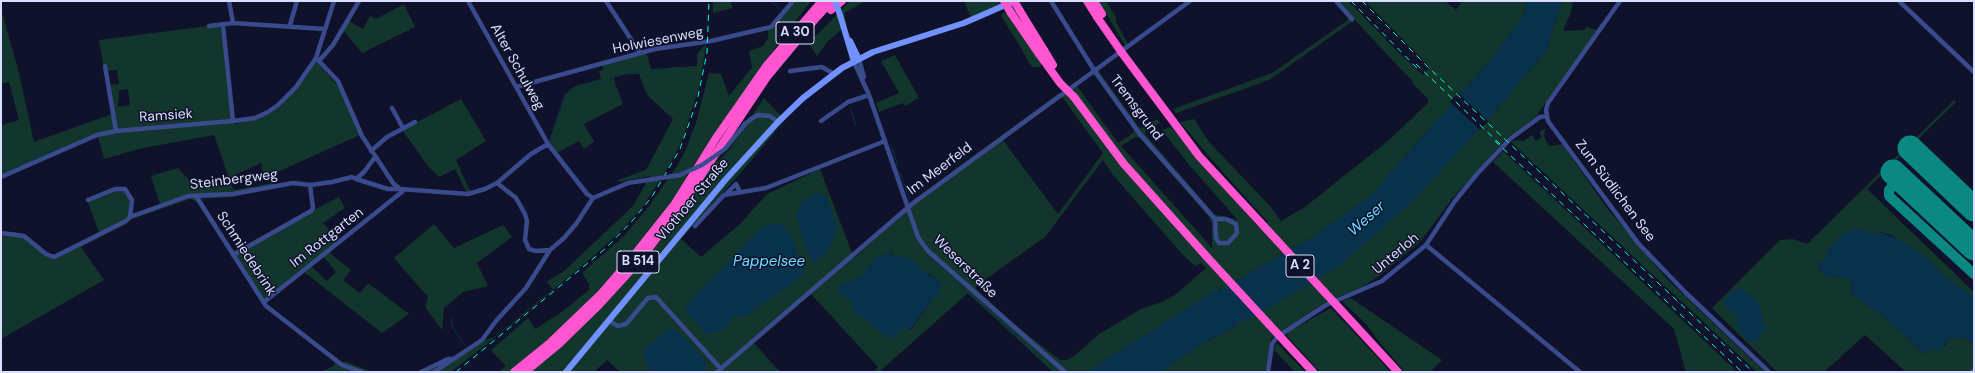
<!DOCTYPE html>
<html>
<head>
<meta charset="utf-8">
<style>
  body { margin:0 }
  #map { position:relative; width:1975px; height:373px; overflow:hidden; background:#10122b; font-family:"DM Sans",sans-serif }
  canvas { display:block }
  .frame { position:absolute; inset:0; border:2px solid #dadfff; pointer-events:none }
</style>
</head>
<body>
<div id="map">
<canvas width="1975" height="373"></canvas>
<div class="frame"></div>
</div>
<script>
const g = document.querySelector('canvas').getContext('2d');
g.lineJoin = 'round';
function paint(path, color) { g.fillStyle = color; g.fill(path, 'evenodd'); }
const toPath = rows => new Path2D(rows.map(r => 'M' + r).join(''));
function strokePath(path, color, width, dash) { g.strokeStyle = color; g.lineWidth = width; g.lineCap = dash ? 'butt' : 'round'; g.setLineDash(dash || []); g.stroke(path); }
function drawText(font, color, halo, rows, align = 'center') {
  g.font = font + ' "DM Sans",sans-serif'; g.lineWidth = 3; g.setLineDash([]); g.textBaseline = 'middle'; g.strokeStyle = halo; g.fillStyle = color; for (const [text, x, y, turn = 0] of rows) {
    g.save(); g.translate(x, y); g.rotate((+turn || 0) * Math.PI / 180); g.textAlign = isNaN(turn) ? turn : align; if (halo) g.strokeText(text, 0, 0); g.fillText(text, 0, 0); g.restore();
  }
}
paint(toPath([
  [713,1,730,1,733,8,713,13],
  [794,1,811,1,772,52,686,176,718,161,730,149,764,98,785,120,744,169,681,239,701,257,740,224,767,194,820,169,854,258,905,211,905,207,912,201,1059,93,1062,97,1077,86,1118,143,1133,133,1134,130,1095,76,1091,75,1100,69,1100,73,1139,127,1143,128,1157,119,1160,123,1145,131,1145,134,1214,214,1238,220,1190,166,1162,130,1171,127,1258,227,1268,222,1219,168,1180,122,1194,119,1209,142,1270,206,1281,221,1305,207,1389,140,1428,103,1428,99,1412,83,1413,82,1337,1,1348,1,1397,51,1423,75,1430,67,1365,1,1445,1,1456,10,1462,1,1527,1,1523,16,1490,61,1370,196,1311,238,1225,287,1225,291,1220,289,1210,294,1209,296,1086,372,1053,372,968,293,879,372,873,372,878,367,811,294,754,343,780,372,620,372,607,360,594,372,498,372,506,366,491,350,528,318,535,329,559,314,589,290,589,284,582,273,624,236,647,209,677,166,685,151,696,123,709,73,721,74,729,96,752,67,749,51,763,46,768,38,768,29],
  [1062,97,1103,153,1058,214,1003,140],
  [1136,137,1140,138,1210,218,1212,224,1212,248,1121,146],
  [1103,160,1113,175,1182,254,1195,266,1201,263,1206,268,1175,295,1162,302,1141,309,1098,335,1073,357,1067,360,1060,360,1014,324,976,289,976,286,1045,237],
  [891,252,892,256,937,278,938,289,934,297,911,330,852,309,852,301,837,287,862,276,875,258],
  [850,1,866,1,844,13,847,25,828,41,817,56,809,43],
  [964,1,998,1,1001,5,971,18],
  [1099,1,1106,1,1116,17,1116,22,1130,47,1127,49],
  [1562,1,1573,1,1571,12,1563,31,1585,30,1586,27,1597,30,1535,118,1507,138,1452,199,1420,242,1379,276,1362,287,1324,303,1271,338,1266,372,1160,372,1198,346,1238,325,1238,320,1495,112,1546,51],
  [404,4,415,27,362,53,343,30,349,21,363,29,370,16,376,19],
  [1,9,19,73,34,142,112,114,99,40,223,24,235,124,269,114,281,105,316,61,340,88,360,135,264,178,261,163,229,178,214,135,143,148,104,159,98,136,1,177,1,125,19,120,9,82,1,84],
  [117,70,119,84,109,85,107,71],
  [128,89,130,105,118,107,119,90],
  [1006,11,1041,61,1041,67,1033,67,1029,63,1020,46,1004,21,1001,15],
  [1348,17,1354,23,1350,23,1269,80,1176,113,1173,109,1272,73,1348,20],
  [706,44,700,84,683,138,670,164,643,206,620,232,589,260,517,320,451,372,424,372,453,360,483,341,496,336,553,289,546,282,563,272,633,206,650,176,619,182,618,180,646,170,673,119,647,95,639,74,624,74,614,77,615,83,623,104,584,124,594,142,584,149,579,141,557,153,549,141,565,94,575,86,601,79,599,71,603,70,602,62,646,51,651,69,697,66,697,54],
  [895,55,919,98,905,106,903,103,879,112,876,103,899,93,881,61],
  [461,99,486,141,456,160,471,193,467,193,455,169,439,177,428,166,402,130],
  [1954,100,1956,102,1867,189,1974,292,1974,298,1944,276,1926,257,1891,235,1880,232,1878,234,1870,232,1820,263,1818,267,1824,275,1850,279,1852,283,1851,293,1854,296,1885,317,1924,354,1934,348,1945,346,1947,339,1956,339,1960,337,1965,338,1969,342,1974,341,1974,367,1969,372,1906,372,1865,335,1824,372,1777,372,1712,308,1780,240,1792,239,1807,244],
  [1545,129,1544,136,1548,145,1553,146,1561,144,1565,148,1607,208,1667,279,1765,372,1757,372,1511,142,1515,140,1524,141,1532,135,1536,141,1542,137,1539,132],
  [1503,151,1729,364,1737,372,1686,372,1674,329,1493,162],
  [178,168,190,181,199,184,231,184,234,190,273,183,275,188,231,197,201,199,231,248,235,251,339,197,345,208,323,223,338,240,326,250,351,270,343,280,360,293,368,283,409,314,382,333,304,272,268,301,267,304,342,362,347,362,372,372,320,372,334,366,335,361,265,306,196,201,190,199,132,219,124,225,81,247,104,280,1,339,1,233,15,232,25,235,46,253,54,256,99,232,87,200,116,190,125,190,130,198,129,215,160,204,151,176],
  [323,256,336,272,327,281,311,266],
  [434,224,454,248,503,225,512,237,477,263,488,286,463,292,444,308,442,330,425,307,428,297,394,258],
  [1350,298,1355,301,1442,360,1430,372,1405,372,1380,343,1367,325,1342,301],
  [1331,308,1379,359,1390,372,1320,372,1287,336,1288,332],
  [1276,344,1278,344,1305,372,1295,372,1274,350]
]), '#12362c');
paint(toPath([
  [1527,1,1562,1,1546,51,1495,112,1411,203,1339,266,1266,310,1243,322,1238,320,1238,325,1198,346,1160,372,1086,372,1216,290,1225,290,1225,287,1311,238,1370,196,1490,61,1523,16],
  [817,192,825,196,829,202,837,229,827,253,814,263,805,248,796,213,801,202],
  [781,223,790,232,805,274,746,316,732,317,727,327,722,331,706,334,684,310,692,299,763,226],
  [1857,229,1877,234,1880,232,1902,241,1926,257,1944,276,1970,294,1974,298,1974,341,1969,342,1965,338,1961,337,1956,339,1947,339,1942,350,1938,351,1934,348,1924,354,1885,317,1854,296,1851,293,1852,283,1850,279,1824,275,1818,267,1820,263,1826,259,1827,250,1847,231],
  [890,252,892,256,900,255,916,262,922,271,925,270,928,275,937,278,943,285,938,289,941,295,934,297,910,330,905,328,893,338,885,336,852,309,851,301,839,293,837,287,862,276,875,258],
  [1739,288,1749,293,1756,300,1762,311,1763,316,1761,320,1767,329,1760,334,1761,338,1757,339,1753,343,1749,341,1740,331,1736,325,1737,315,1729,310,1723,303,1730,293],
  [668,329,678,331,708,363,703,372,654,372,647,365,643,357,645,349]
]), '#08324c');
paint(toPath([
  [1458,93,1488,121,1480,130,1450,102]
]), '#10122b');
strokePath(toPath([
  [771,1,779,9],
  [772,32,785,21],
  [619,75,679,67],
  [850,107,856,126],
  [550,141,566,97,578,86,590,86,618,76],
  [892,147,898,166],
  [899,171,909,197,909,202],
  [1,172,57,147],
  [349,218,354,219,358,224],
  [917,239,924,250],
  [927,253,965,290],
  [402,256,437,290],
  [968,293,1028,347,1057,370],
  [445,299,448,307],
  [451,318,453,328,465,345],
  [1221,334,1222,338],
  [1065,367,1071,372]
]), '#08324c', 1);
strokePath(toPath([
  [1900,178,1889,190,1889,196,1974,274]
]), '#0b8882', 10);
strokePath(toPath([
  [1910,148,1974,209],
  [1893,172,1974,248]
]), '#0b8882', 25);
strokePath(toPath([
  [229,1,233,23],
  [468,1,548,144,587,194,593,198],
  [606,1,640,53],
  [1051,1,1094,70,1139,133,1215,219],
  [1336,1,1352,19],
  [1620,1,1548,103,1546,110,1548,121,1638,243,1686,293,1769,372],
  [1899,1,1974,72],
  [223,25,233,121],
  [290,25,297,1],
  [209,26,233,23,325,29],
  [316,58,338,81,362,136,393,183,400,189,468,194,485,189,497,183,531,154,548,144],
  [859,59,864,77],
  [319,61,333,45,359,1],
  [854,62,869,95,918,237,927,250,1065,372],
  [105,66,116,131],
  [790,71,822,67,834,74],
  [516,87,655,49,711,41,771,27,793,1],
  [392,108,403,128],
  [821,121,848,102,869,95],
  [745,124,751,119,758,115,770,116,778,122],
  [371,151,387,137,415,122],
  [1,177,97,135,116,131,233,121,255,118,268,112,278,105,296,87,316,58,334,1],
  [356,179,388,189,400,189],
  [497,183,516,198,525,214,527,221,525,240,529,249,536,251,550,250],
  [726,194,736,184,740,192],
  [196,196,266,306,342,365,362,372],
  [88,200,115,189,125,189,132,200,130,217],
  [1215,219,1226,219,1236,224,1237,233,1228,243,1219,243,1216,238,1215,219],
  [695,226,724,195,766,188,885,141],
  [1,233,24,236,46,254,54,257,126,221,130,217,188,196,233,194,293,183,310,185,332,182,352,177,356,179,364,172,375,157],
  [1426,245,1580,372],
  [233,255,311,211,313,208,310,185],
  [264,302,403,191],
  [608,320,618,326,626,324,648,298,656,297,721,369],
  [421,372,448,359,453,359],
  [434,372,482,340,496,321,526,288,550,250,564,238,576,224,593,198,628,183,654,179],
  [717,372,912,204,1190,1],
  [1268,372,1272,344,1277,337,1326,305,1382,281,1426,245,1455,201,1477,174,1510,139,1540,117,1547,116],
  [1972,372,1974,370]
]), '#394a8d', 4.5);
strokePath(toPath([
  [840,15,854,62],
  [850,41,859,59],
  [566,372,726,179,778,122,803,98,842,68,873,52,964,23,1010,3]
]), '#7191ff', 6);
strokePath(toPath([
  [1087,1,1097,17],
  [1094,1,1102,14],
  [831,10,842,1],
  [1020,11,1044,50],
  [1011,13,1039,54],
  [1122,53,1199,156,1260,222],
  [1074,97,1124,164,1207,257],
  [1341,310,1398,372],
  [1287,344,1313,372],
  [514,372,551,342,601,294,628,263,674,205,716,138,767,65,822,1],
  [525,372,559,344,597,307,640,260,680,207,767,77,816,18,832,1]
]), '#ff55d1', 8);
strokePath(toPath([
  [1351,1,1418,69],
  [1362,1,1429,68,1753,372],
  [1416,64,1500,144],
  [1495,141,1742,372],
  [456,372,606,248,633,220,653,195,680,149,697,101,707,53,709,1]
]), '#06ffda', 1, [6, 5]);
strokePath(toPath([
  [654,179,680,175,702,165,725,149,745,124]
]), '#394a8d', 4.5);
strokePath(toPath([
  [835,1,840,15]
]), '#7191ff', 6);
strokePath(toPath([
  [1004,1,1011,13],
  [1014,1,1020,11],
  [1097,17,1122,53],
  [1044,50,1053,65],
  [1039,54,1060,83,1074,97],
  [1260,222,1341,310],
  [1207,257,1287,344]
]), '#ff55d1', 8);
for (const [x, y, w] of [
  [795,33,38],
  [638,262,42],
  [1300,266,28]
]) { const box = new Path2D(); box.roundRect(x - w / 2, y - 11, w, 22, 3); g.fillStyle = '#10122b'; g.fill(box); strokePath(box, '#dadfff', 1); }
drawText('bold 13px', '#dadfff', null, [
  ["A 30",795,33],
  ["B 514",638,262],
  ["A 2",1300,266]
]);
drawText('14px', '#dadfff', '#10122b', [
  ["Holwiesenweg",658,41,-11],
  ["Alter Schulweg",517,67,61],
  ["Tremsgrund",1136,108,53],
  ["Ramsiek",166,116,-4],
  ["Im Meerfeld",940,169,-37],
  ["Steinbergweg",234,180,-7],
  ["Zum Südlichen See",1615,191,53],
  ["Vlothoer Straße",693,200,-50],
  ["Im Rottgarten",327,238,-38],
  ["Schmiedebrink",246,254,57],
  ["Unterloh",1396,254,-40],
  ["Weserstraße",965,267,44]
]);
drawText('italic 15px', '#68dfff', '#10122b', [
  ["Weser",1367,219,-42],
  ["Pappelsee",769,262]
]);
</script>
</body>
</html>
